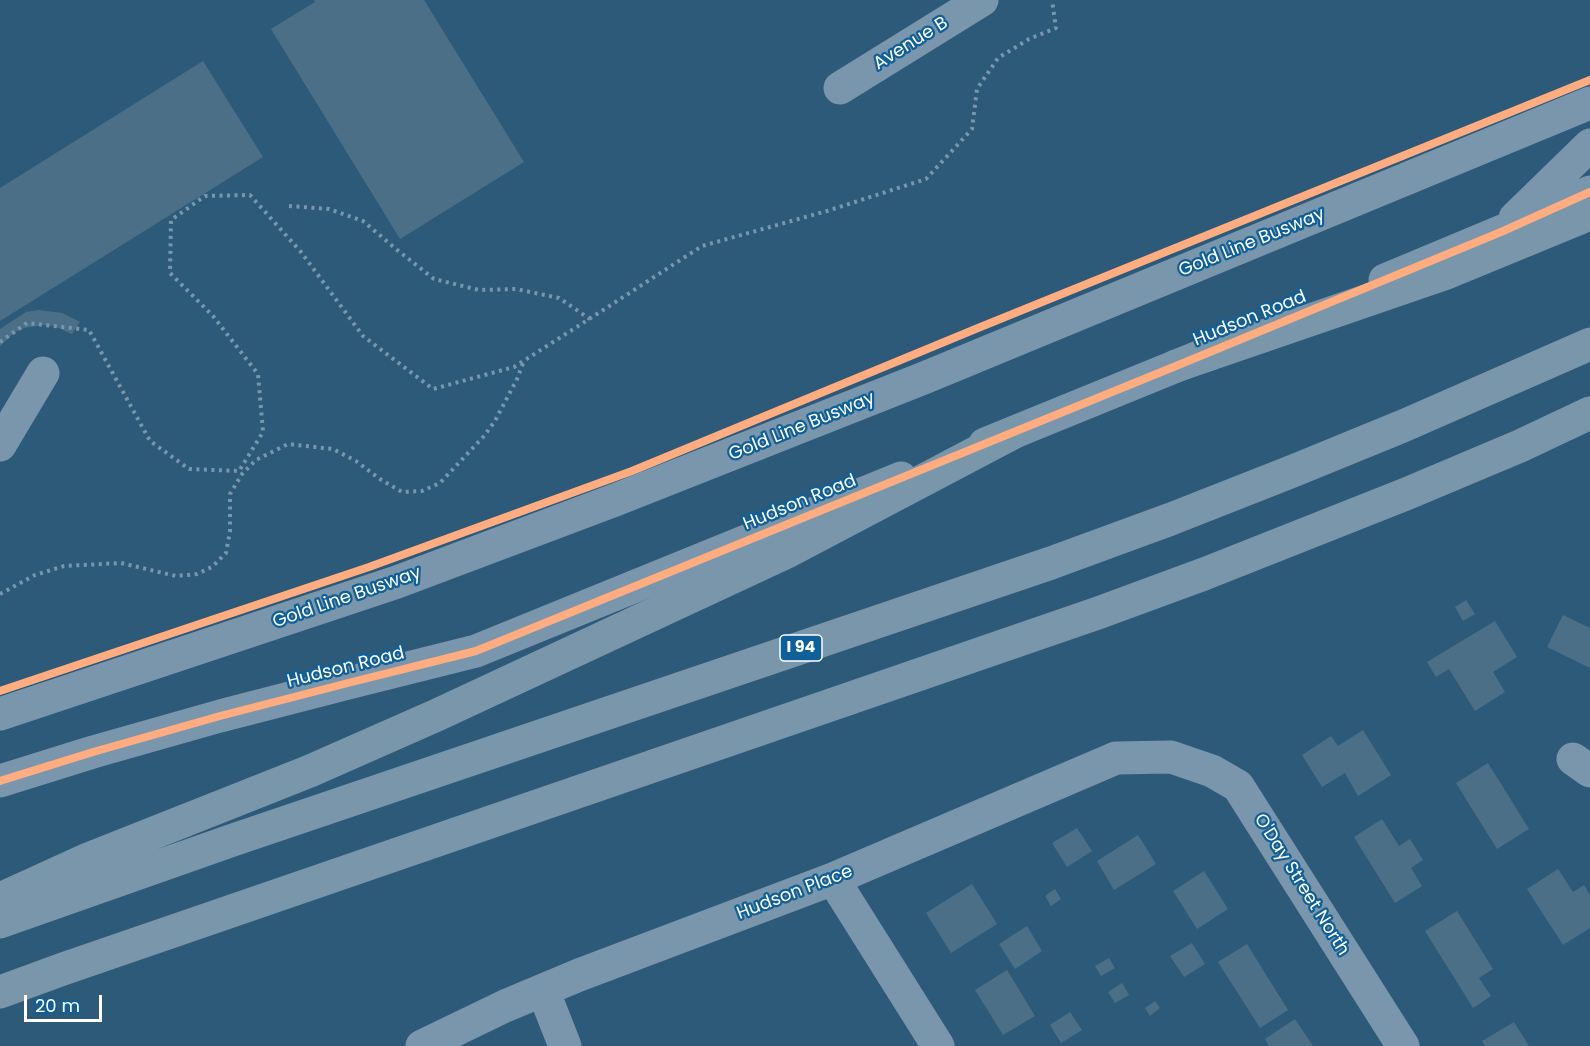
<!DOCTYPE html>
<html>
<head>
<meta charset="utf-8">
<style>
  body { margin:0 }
  #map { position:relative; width:1590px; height:1046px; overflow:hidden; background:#2e5a7a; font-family:Poppins,sans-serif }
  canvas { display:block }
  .scale { position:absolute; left:24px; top:995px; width:78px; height:27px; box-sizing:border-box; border:3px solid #fff; border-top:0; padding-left:8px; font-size:18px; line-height:21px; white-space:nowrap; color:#fff; -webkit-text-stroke:4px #0f6099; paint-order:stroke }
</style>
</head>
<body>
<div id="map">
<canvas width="1590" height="1046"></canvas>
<div class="scale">20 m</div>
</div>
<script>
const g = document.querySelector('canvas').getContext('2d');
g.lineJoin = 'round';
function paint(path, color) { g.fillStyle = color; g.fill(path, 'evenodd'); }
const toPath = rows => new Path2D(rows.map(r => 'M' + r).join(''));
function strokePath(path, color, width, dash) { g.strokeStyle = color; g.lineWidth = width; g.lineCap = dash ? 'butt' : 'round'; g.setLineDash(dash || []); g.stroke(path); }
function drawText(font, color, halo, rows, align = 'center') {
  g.font = font + ' Poppins,sans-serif'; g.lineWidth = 4.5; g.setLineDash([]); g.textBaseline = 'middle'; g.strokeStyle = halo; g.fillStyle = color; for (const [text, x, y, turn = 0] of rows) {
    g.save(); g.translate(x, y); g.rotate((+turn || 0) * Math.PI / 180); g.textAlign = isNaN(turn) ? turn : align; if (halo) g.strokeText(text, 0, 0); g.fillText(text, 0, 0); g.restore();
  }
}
paint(toPath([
  [314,0,424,0,524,162,400,239,271,29,315,2],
  [203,61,263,157,0,321,0,188],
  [38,310,62,313,80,322,72,334,54,326,43,325,24,328,15,332,0,346,0,329,26,312],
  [1466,600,1475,614,1463,621,1455,607],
  [1563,615,1590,628,1590,668,1547,647],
  [1495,621,1517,657,1493,672,1505,692,1475,711,1449,669,1436,677,1427,662],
  [1363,730,1391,775,1358,796,1345,773,1322,787,1302,755,1331,736,1338,746],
  [1488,763,1529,829,1497,849,1456,783],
  [1382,819,1399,846,1410,839,1423,860,1411,868,1422,886,1395,903,1354,837],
  [1077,828,1092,851,1067,867,1052,843],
  [1138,835,1156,864,1114,890,1097,861],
  [1558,869,1573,892,1584,885,1590,895,1590,928,1563,945,1527,889],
  [1204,871,1228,909,1197,929,1173,891],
  [972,884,997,924,951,953,926,913],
  [1055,889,1061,899,1051,906,1045,896],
  [1457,911,1493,969,1479,978,1491,996,1473,1008,1425,931],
  [1027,926,1042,951,1015,969,999,944],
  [1192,943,1205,964,1184,977,1170,956],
  [1247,944,1288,1010,1260,1028,1218,962],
  [1109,958,1115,968,1101,976,1095,966],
  [1007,970,1035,1016,1003,1035,975,990],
  [1122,983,1129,995,1115,1003,1108,992],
  [1155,1001,1160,1008,1150,1016,1145,1008],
  [1070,1012,1082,1030,1061,1043,1050,1025],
  [1295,1019,1313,1046,1269,1046,1265,1039],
  [1514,1022,1529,1046,1485,1046,1482,1041]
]), '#4c6f88');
strokePath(toPath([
  [289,206,329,209,363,221,396,249,434,279,479,290,516,289,559,298,590,319],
  [0,342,27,323,89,330,150,441,189,469,239,471,263,432,258,374,213,316,170,273,171,220,205,196,250,195,301,252,363,336,433,389,514,367,597,314,702,246,827,211,926,179,972,129,977,89,998,58,1029,39,1056,28,1052,0],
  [0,594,35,575,64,566,121,563,176,576,197,574,212,567,226,553,230,531,230,494,242,474,256,460,288,444,333,449,356,461,380,479,402,492,422,491,440,483,484,436,495,421,517,379,524,361]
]), '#7996ac', 4, [3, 4.5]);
strokePath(toPath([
  [840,88,982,0],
  [1515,218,1590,145],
  [1385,280,1536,217,1590,192],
  [985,444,1201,356],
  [0,445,43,373],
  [0,714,397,582,615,500,924,378,1590,103],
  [1573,759,1590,771],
  [0,781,93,752,220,716,348,683,476,651,901,478],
  [833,879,938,1046],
  [543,990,565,1046],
  [422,1046,505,1006,579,975,833,879,1116,758,1171,757,1212,771,1238,786,1403,1046]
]), '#7996ac', 33);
strokePath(toPath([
  [1176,366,1444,274,1590,214],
  [0,899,88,859,310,771,437,715,789,551,1013,433],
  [0,922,233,840,1051,563,1171,519,1293,471,1403,426,1590,344],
  [0,992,63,969,1098,613,1204,574,1406,494,1520,446,1590,413]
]), '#7996ab', 33);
strokePath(toPath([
  [0,691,369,567,632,471,978,328,1590,80],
  [0,781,93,752,220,716,348,683,476,651,1176,366,1501,232,1590,192]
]), '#ffac80', 8);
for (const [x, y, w] of [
  [801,648,42]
]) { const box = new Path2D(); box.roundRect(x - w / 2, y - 13, w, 26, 4.5); g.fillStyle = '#0f6099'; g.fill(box); strokePath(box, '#fff', 1.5); }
drawText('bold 16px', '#fff', null, [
  ["I 94",801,648]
]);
drawText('18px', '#fff', '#0f6099', [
  ["Avenue B",911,44,-32],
  ["Gold Line Busway",1252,243,-22],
  ["Hudson Road",1250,319,-22],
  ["Gold Line Busway",802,427,-22],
  ["Hudson Road",800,503,-22],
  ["Gold Line Busway",347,598,-19],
  ["Hudson Road",346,668,-14],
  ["O'Day Street North",1301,885,58],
  ["Hudson Place",795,893,-21]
]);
</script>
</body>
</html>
